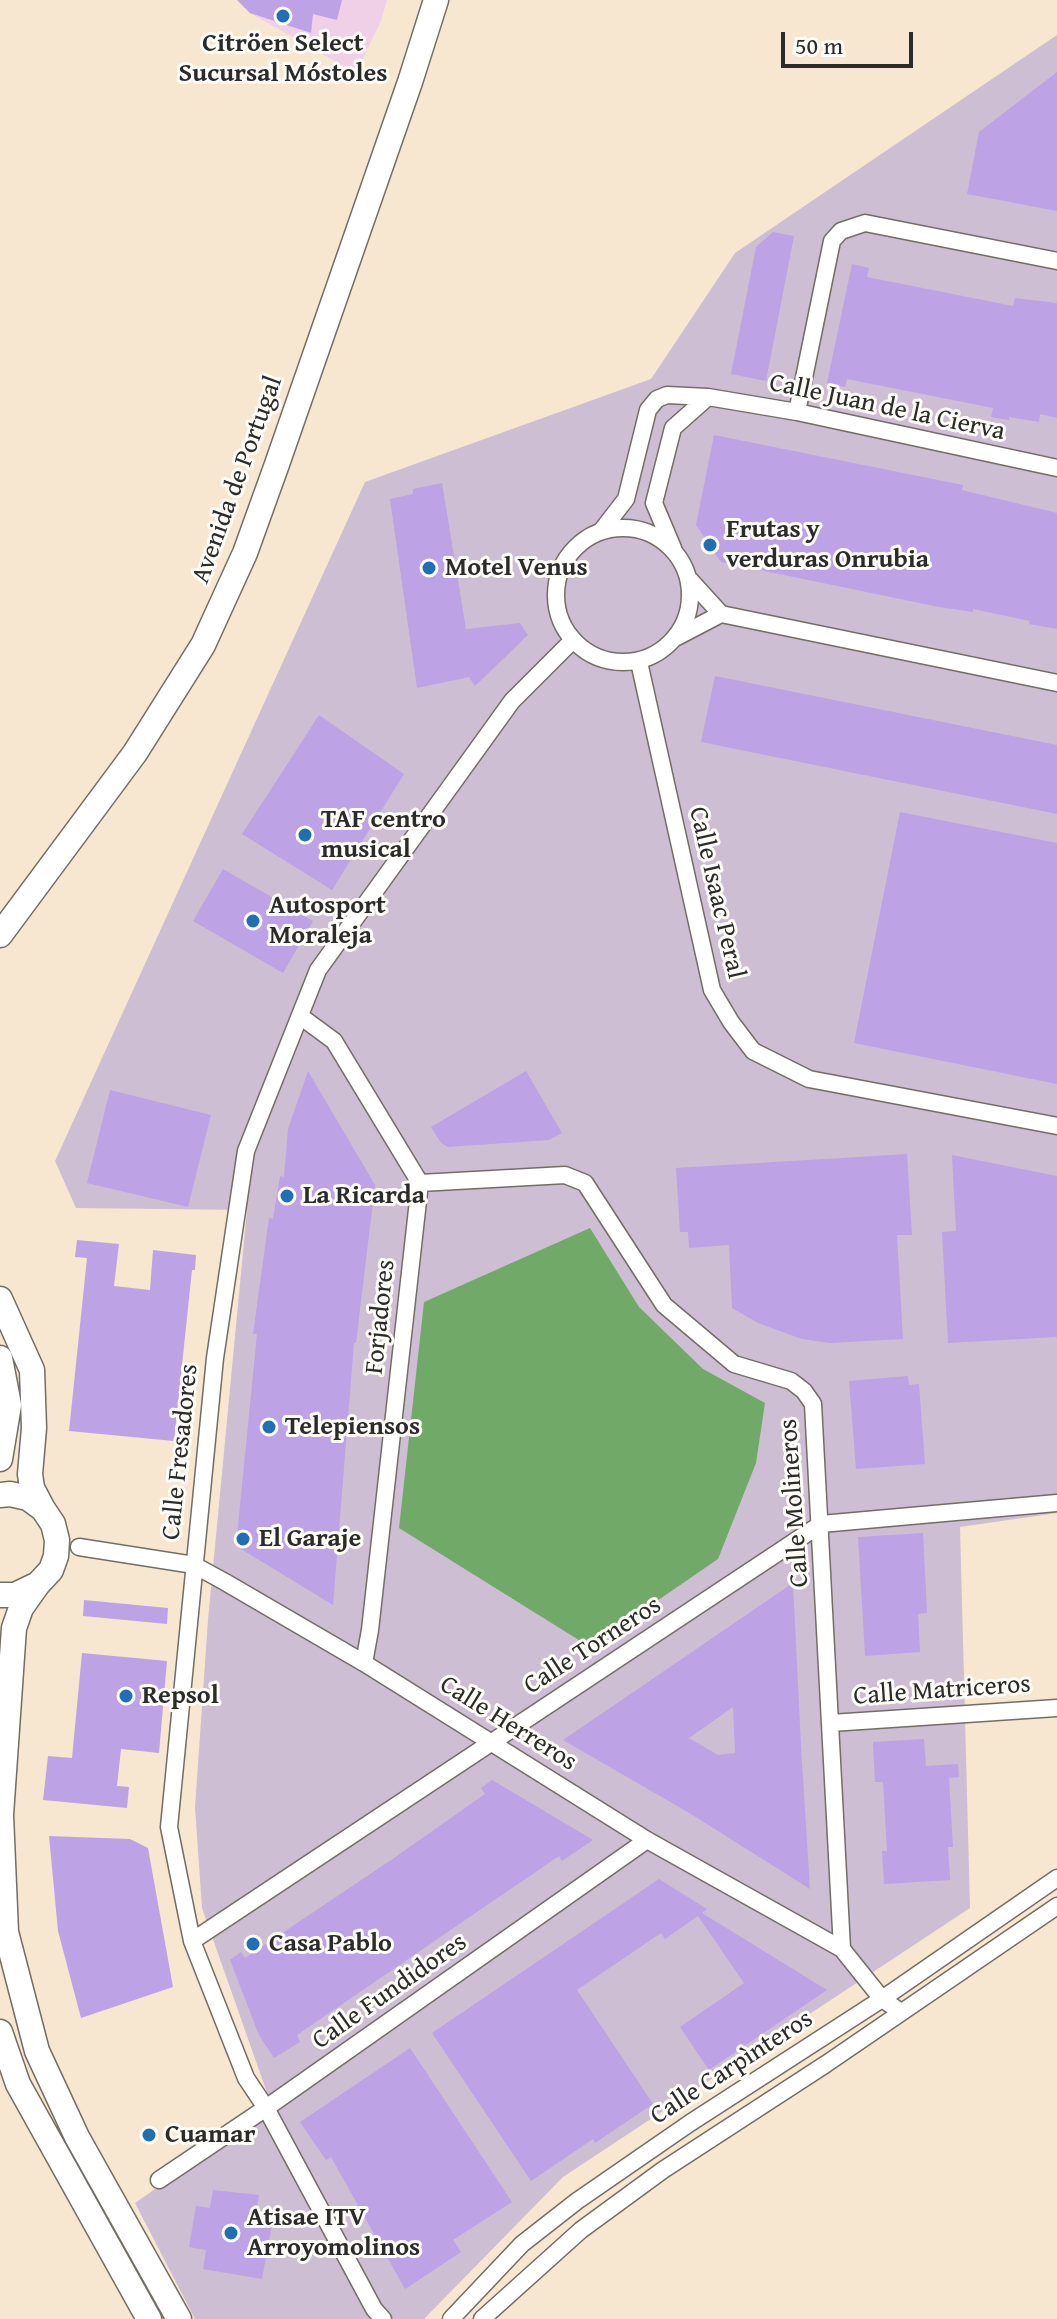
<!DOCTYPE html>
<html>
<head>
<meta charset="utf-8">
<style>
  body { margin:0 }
  #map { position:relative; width:1057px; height:2319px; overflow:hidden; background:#f7e7d1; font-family:"Gentium Book Plus",serif }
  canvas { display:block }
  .scale { position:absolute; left:781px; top:32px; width:132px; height:36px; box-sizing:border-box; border:4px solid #2b2b2b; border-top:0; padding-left:10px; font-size:24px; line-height:28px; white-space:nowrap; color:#2b2b2b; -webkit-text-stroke:6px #fdfcf7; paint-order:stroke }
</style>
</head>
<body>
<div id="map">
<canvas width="1057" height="2319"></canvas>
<div class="scale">50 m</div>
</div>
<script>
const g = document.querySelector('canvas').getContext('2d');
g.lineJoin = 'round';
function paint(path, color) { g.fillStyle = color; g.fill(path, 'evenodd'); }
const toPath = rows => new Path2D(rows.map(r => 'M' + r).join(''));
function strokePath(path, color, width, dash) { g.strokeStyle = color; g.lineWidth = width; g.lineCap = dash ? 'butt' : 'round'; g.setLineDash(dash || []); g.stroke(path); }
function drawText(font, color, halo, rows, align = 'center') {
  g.font = font + ' "Gentium Book Plus",serif'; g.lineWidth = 6; g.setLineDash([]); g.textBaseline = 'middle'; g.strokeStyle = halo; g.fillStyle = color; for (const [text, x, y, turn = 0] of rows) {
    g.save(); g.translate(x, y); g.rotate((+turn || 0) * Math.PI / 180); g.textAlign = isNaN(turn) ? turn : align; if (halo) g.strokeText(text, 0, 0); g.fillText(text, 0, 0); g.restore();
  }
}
paint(toPath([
  [237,0,387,0,381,21,356,73,250,13]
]), '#efd0e7');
paint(toPath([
  [1057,35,1057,1513,960,1527,970,1908,563,2177,424,2319,195,2319,135,2203,272,2107,202,1908,195,1807,208,1620,247,1210,76,1208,55,1161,365,482,651,379,735,253]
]), '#cdbed3');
paint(toPath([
  [590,1228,639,1307,703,1369,765,1403,756,1463,718,1559,590,1647,399,1528,424,1302]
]), '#71aa68');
paint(toPath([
  [237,0,342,0,337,20,313,14,311,33,250,13],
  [1057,72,1057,211,967,194,979,132],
  [773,232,794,236,766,381,731,374,756,247],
  [852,264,869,268,867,277,1013,306,1015,298,1057,303,1057,418,1040,414,1039,422,1009,417,1009,420,991,417,993,408,847,379,845,387,827,383],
  [714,435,963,485,962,490,1057,513,1057,629,1029,624,1030,621,973,609,973,612,939,607,721,562,696,525],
  [442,483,466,629,520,623,528,635,475,686,469,677,417,688,390,499,413,494,413,489],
  [715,676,1057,745,1057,814,701,742],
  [319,715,404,774,332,890,242,834],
  [900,812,1057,843,1057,1084,854,1043],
  [223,869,313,921,283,973,193,921],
  [308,1071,375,1185,356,1343,354,1343,333,1605,236,1546,257,1334,253,1334,269,1218,273,1219,280,1176,284,1177,288,1129],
  [526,1071,562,1133,549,1140,448,1147,441,1143,431,1127],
  [110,1090,211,1115,188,1207,87,1183],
  [907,1154,912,1235,897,1235,903,1339,830,1343,802,1339,758,1323,732,1308,729,1245,689,1248,688,1232,680,1232,676,1168],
  [952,1155,1057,1176,1057,1337,948,1343,942,1232,956,1231],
  [77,1240,119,1244,114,1286,150,1290,153,1250,196,1255,195,1270,192,1270,174,1441,69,1431,87,1258,75,1257],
  [908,1376,909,1385,919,1384,925,1464,856,1469,849,1381],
  [923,1533,927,1613,918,1614,920,1652,865,1656,858,1537],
  [793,1583,801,1746,810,1889,691,1814,563,1740],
  [733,1707,735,1753,718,1755,689,1738],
  [84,1600,168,1608,167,1624,83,1616],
  [82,1653,167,1661,159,1753,121,1749,117,1786,129,1787,127,1808,43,1800,48,1756,72,1758],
  [924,1739,926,1766,958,1764,959,1777,949,1778,953,1847,948,1847,950,1880,884,1884,882,1851,887,1851,883,1782,875,1782,873,1742],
  [492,1780,593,1840,562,1861,559,1856,455,1927,297,2035,300,2042,274,2058,259,2035,230,1960,241,1952,245,1958,394,1858,485,1794,481,1788],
  [49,1836,130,1839,148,1848,173,1987,81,2018,58,1931],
  [659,1879,707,1909,702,1913,827,1990,709,2070,680,2027,744,1983,698,1916,665,1939,661,1933,577,1990,653,2104,595,2143,593,2139,531,2181,432,2033],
  [410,2048,512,2202,453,2240,461,2252,405,2289,331,2157,326,2160,300,2122],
  [213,2190,259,2195,256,2216,273,2219,262,2279,203,2269,206,2250,189,2247,196,2206,210,2208]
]), '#bda2e6');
const minor = toPath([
  [708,397,797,412,1057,468],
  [797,412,832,241,841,231,865,223,1057,261],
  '556 595a67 67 0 1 1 134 0a67 67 0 1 1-134 0Z',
  [602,530,626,499,648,410,657,399,667,395,708,397,673,428,654,503,673,548],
  [721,614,1057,683],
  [677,637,721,614,690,580],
  [639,662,712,990,731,1022,753,1051,809,1079,1057,1126],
  [300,1016,334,1041,420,1183,370,1630,364,1663],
  [420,1183,565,1175,585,1183,664,1305,734,1364,791,1381,804,1391,813,1404,842,1949],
  [79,1547,194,1565,225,1582,364,1663,647,1840,842,1949,882,1999,901,2012],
  [831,1723,1057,1708],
  [192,1941,821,1524,1057,1503],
  [159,2180,266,2108,647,1840],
  [383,2319,374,2309,266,2108,246,2078,192,1941,169,1827,215,1358,246,1151,318,970,512,701,571,642],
  [451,2319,522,2244,577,2201,690,2123,882,1999,1057,1878],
  [482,2319,581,2230,663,2170,826,2064,1057,1906]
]);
const primary = toPath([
  [0,935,135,753,203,645,245,553,276,467,410,82,436,0],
  [0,1299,32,1370,34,1428,30,1474,32,1488,43,1509],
  [0,1358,9,1405,0,1459],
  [0,1495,10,1494,28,1498,43,1509,53,1524,57,1540,56,1556,51,1570,38,1584,15,1595,0,1595],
  [38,1584,21,1608,14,1628,1,1815,6,1932,37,2051,77,2137,179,2319],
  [0,2032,18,2084,149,2319]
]);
strokePath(minor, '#726d65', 19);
strokePath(primary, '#726d65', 27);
strokePath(minor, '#fff', 16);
strokePath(primary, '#fff', 24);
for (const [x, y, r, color] of [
  [283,16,8,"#1f6fb2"],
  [710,545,8,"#1f6fb2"],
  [429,568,8,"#1f6fb2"],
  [305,835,8,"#1f6fb2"],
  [253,921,8,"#1f6fb2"],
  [287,1196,8,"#1f6fb2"],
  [269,1427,8,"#1f6fb2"],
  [243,1539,8,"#1f6fb2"],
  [126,1696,8,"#1f6fb2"],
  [253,1944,8,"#1f6fb2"],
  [149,2135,8,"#1f6fb2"],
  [231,2233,8,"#1f6fb2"]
]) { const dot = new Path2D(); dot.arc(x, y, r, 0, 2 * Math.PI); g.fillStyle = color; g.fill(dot); strokePath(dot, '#fdfcf7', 3); }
drawText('bold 26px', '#2b2b2b', '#fdfcf7', [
  ["Citröen Select",283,44,"center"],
  ["Sucursal Móstoles",283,74,"center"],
  ["Frutas y",726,530],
  ["verduras Onrubia",726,560],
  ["Motel Venus",445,568],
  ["TAF centro",321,820],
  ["musical",321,850],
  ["Autosport",269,906],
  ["Moraleja",269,936],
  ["La Ricarda",303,1196],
  ["Telepiensos",285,1427],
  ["El Garaje",259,1539],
  ["Repsol",142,1696],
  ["Casa Pablo",269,1944],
  ["Cuamar",165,2135],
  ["Atisae ITV",247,2218],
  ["Arroyomolinos",247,2248]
], 'left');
drawText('26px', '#2b2b2b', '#fdfcf7', [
  ["Calle Juan de la Cierva",887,408,12],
  ["Avenida de Portugal",238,480,-70],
  ["Calle Isaac Peral",716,893,77],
  ["Forjadores",381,1317,-84],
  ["Calle Fresadores",181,1452,-84],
  ["Calle Molineros",795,1503,-94],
  ["Calle Torneros",593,1646,-33],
  ["Calle Matriceros",942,1691,-4],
  ["Calle Herreros",508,1724,32],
  ["Calle Fundidores",390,1992,-35],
  ["Calle Carpìnteros",732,2068,-33]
]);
</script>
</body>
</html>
